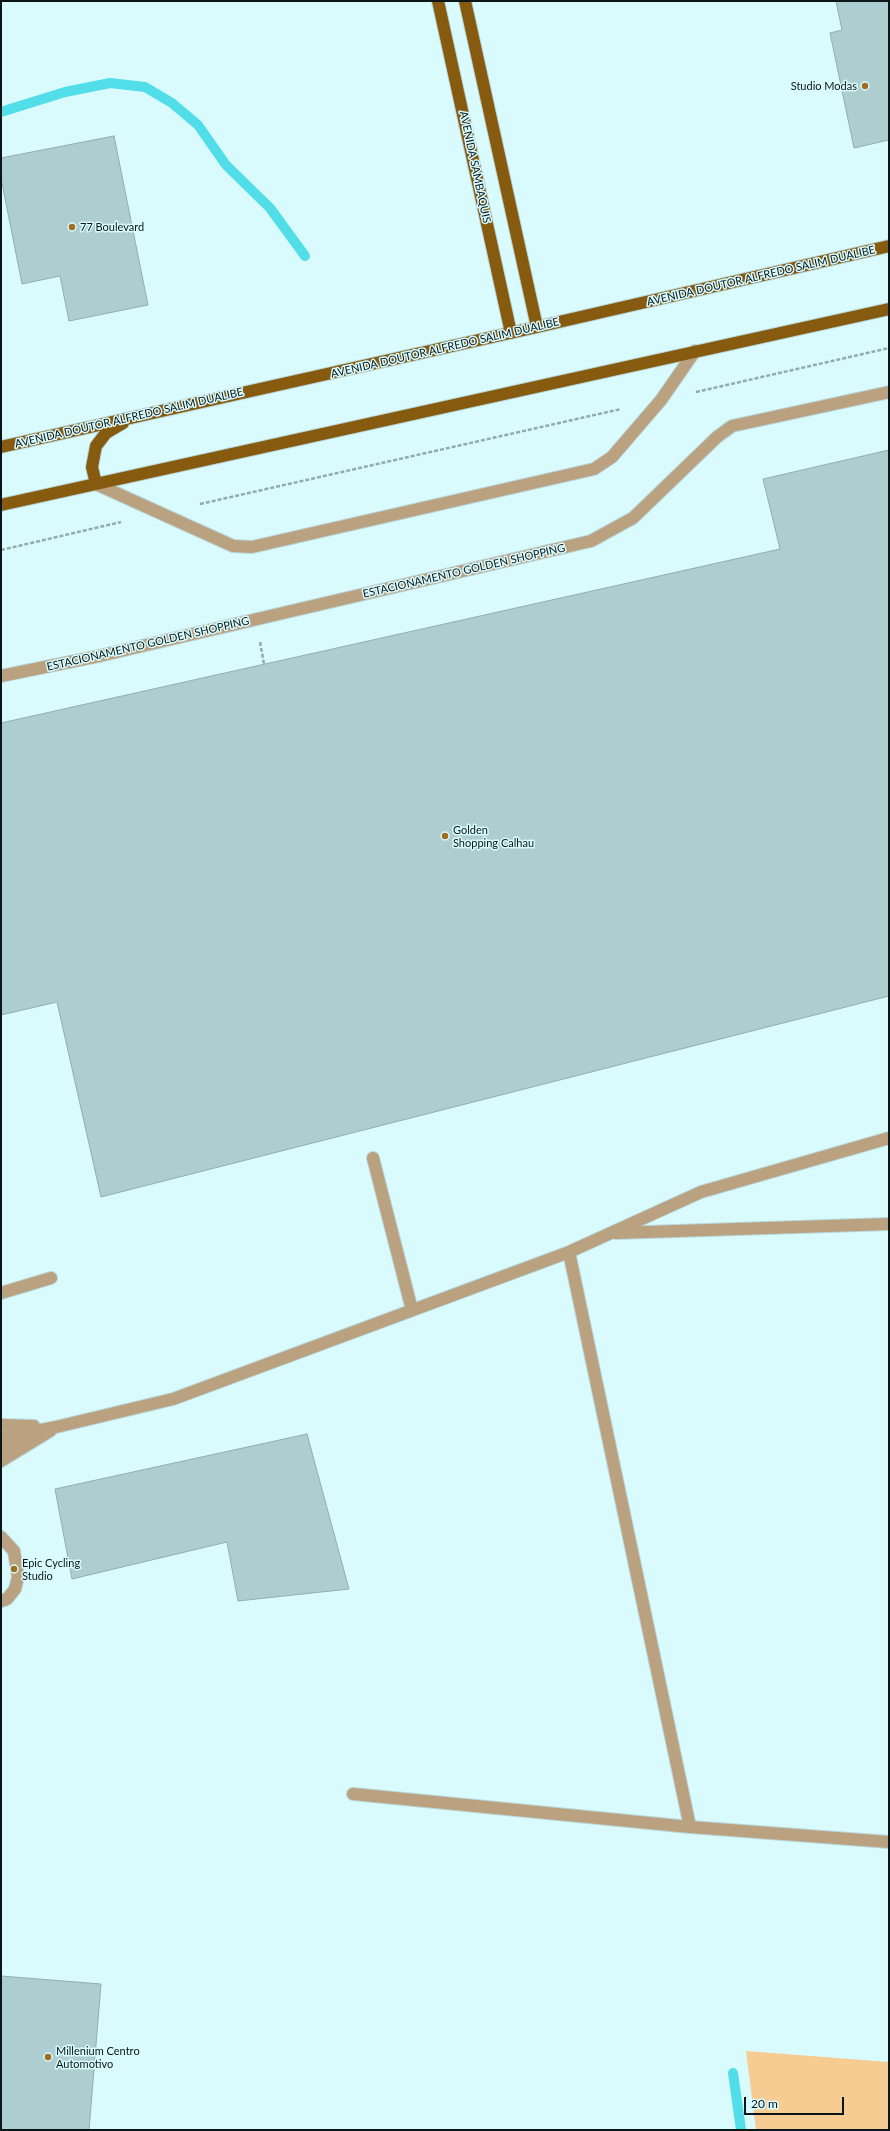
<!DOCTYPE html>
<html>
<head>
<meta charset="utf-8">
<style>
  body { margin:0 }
  #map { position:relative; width:890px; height:2131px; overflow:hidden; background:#dafbfe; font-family:Lato,sans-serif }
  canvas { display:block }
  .frame { position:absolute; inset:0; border:2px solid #0a1617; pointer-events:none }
  .scale { position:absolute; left:744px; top:2097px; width:100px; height:18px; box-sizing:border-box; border:2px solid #0a1617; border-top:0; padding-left:5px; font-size:12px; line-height:14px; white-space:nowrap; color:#0a1617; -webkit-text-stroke:3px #dafbfe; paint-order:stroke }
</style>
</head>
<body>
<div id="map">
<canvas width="890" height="2131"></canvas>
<div class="frame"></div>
<div class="scale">20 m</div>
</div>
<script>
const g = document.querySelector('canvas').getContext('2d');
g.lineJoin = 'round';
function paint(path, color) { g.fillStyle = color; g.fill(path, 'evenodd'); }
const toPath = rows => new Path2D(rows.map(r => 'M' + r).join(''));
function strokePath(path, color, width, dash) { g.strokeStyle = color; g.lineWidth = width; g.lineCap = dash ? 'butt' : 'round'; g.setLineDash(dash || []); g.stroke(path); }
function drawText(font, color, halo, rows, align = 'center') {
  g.font = font + ' Lato,sans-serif'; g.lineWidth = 3; g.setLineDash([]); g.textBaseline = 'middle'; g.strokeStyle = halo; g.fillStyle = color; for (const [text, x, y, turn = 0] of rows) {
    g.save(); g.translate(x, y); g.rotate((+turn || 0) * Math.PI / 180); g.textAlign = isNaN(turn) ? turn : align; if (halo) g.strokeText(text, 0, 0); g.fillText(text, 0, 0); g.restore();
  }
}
paint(toPath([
  [746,2051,889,2062,889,2130,756,2130]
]), '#f7cc93');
strokePath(toPath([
  [1,112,65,92,110,83,145,87,172,103,198,125,226,165,270,208,305,256],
  [733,2073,741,2130]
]), '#52dee9', 10);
const building = toPath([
  [836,1,889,1,889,140,854,148,830,33,842,30,836,1],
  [114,136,148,305,69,321,60,276,22,284,1,178,1,158,114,136],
  [889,450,889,996,101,1197,57,1002,1,1015,1,723,780,549,763,479,889,450],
  [307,1434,349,1589,238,1601,227,1542,72,1579,55,1489,307,1434],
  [1,1976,101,1984,89,2130,1,2130,1,1976]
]);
paint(building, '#adcdd0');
strokePath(building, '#8faeb1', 1);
const minor = toPath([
  [96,484,233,546,252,547,594,469,612,457,661,400,695,351],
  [1,676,99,656,591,541,633,518,717,437,732,426,889,392],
  [373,1158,412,1310],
  [616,1233,889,1224],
  [569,1252,690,1827],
  [1,1293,51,1278],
  [1,1425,34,1426],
  [1,1438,56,1427,173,1399,569,1252,701,1192,889,1138],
  [1,1448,25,1439],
  [1,1461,50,1431],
  [1,1537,14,1551,18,1577,15,1589,7,1599,1,1601],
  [353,1794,690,1827,889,1842]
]);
const major = toPath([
  [438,1,511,333],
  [465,1,537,327],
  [1,447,537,327,889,246],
  [96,484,92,467,96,446,106,433,123,423],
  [1,505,889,309]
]);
strokePath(minor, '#b9d6d9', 14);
strokePath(major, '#b9d6d9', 14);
strokePath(toPath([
  [696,392,889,348],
  [200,504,621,409],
  [1,550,121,522],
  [260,642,264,664]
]), '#92abae', 2.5, [4, 2]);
strokePath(minor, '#baa180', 12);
strokePath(major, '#865a0f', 12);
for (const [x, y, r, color] of [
  [865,86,4,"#9e6e22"],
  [72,227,4,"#9e6e22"],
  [445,836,4,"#9e6e22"],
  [14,1569,4,"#9e6e22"],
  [48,2057,4,"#9e6e22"]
]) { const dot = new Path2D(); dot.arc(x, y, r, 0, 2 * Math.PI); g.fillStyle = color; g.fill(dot); strokePath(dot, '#dafbfe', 1.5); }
drawText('11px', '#0a1617', '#dafbfe', [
  ["Studio Modas",857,86,"right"],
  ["77 Boulevard",80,227],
  ["Golden",453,830],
  ["Shopping Calhau",453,843],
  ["Epic Cycling",22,1563],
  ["Studio",22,1576],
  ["Millenium Centro",56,2051],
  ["Automotivo",56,2064]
], 'left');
drawText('11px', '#0a1617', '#dafbfe', [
  ["AVENIDA SAMBAQUIS",475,167,78],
  ["AVENIDA DOUTOR ALFREDO SALIM DUALIBE",761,276,-13],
  ["AVENIDA DOUTOR ALFREDO SALIM DUALIBE",445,348,-13],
  ["AVENIDA DOUTOR ALFREDO SALIM DUALIBE",129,418,-13],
  ["ESTACIONAMENTO GOLDEN SHOPPING",464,571,-13],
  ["ESTACIONAMENTO GOLDEN SHOPPING",148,644,-13]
]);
</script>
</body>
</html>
